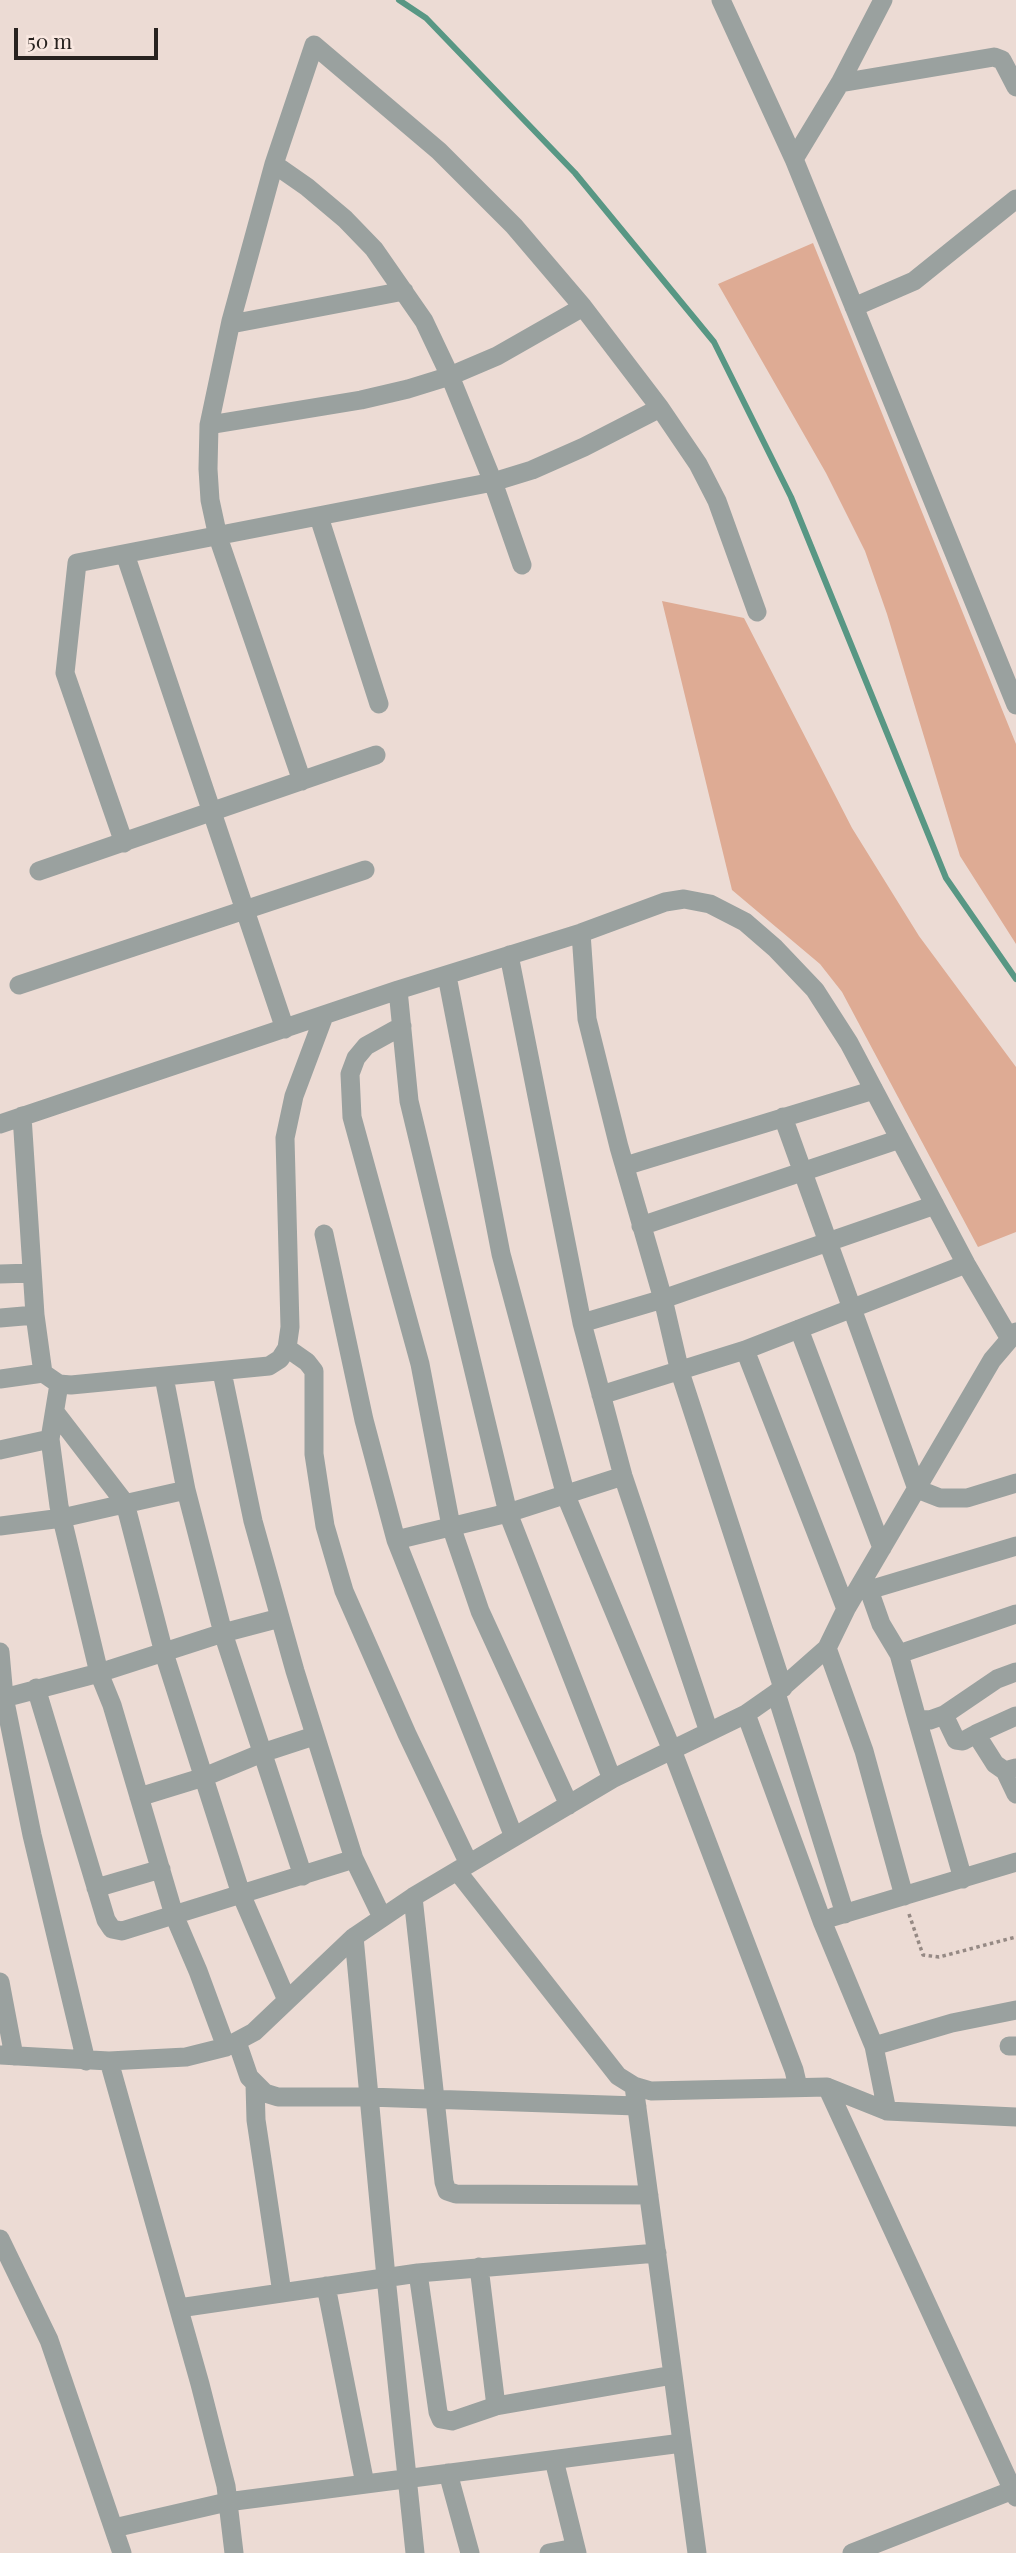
<!DOCTYPE html>
<html>
<head>
<meta charset="utf-8">
<style>
  body { margin:0 }
  #map { position:relative; width:1016px; height:2553px; overflow:hidden; background:#ecdbd4; font-family:"Playfair Display",serif }
  canvas { display:block }
  .scale { position:absolute; left:14px; top:28px; width:144px; height:32px; box-sizing:border-box; border:4px solid #28221f; border-top:0; padding-left:9px; font-size:21px; line-height:24px; white-space:nowrap; color:#28221f; -webkit-text-stroke:5px #f9e8e1; paint-order:stroke }
</style>
</head>
<body>
<div id="map">
<canvas width="1016" height="2553"></canvas>
<div class="scale">50 m</div>
</div>
<script>
const g = document.querySelector('canvas').getContext('2d');
g.lineJoin = 'round';
function paint(path, color) { g.fillStyle = color; g.fill(path, 'evenodd'); }
const toPath = rows => new Path2D(rows.map(r => 'M' + r).join(''));
function strokePath(path, color, width, dash) { g.strokeStyle = color; g.lineWidth = width; g.lineCap = dash ? 'butt' : 'round'; g.setLineDash(dash || []); g.stroke(path); }
paint(toPath([
  [813,243,1016,744,1016,944,960,856,887,614,865,551,826,473,718,284],
  [662,601,744,618,852,828,919,936,1016,1067,1016,1232,978,1247,842,992,820,964,732,890]
]), '#deab94');
strokePath(toPath([
  [399,0,426,18,575,173,714,342,791,497,946,878,1016,979]
]), '#589784', 6);
strokePath(toPath([
  [909,1914,923,1955,939,1957,1016,1937]
]), '#958984', 3.5, [3.5, 3.5]);
strokePath(toPath([
  [721,0,794,159,1016,705],
  [840,83,994,57,1002,60,1016,87],
  [794,159,840,83,883,0],
  [274,164,307,187,345,219,374,249,424,321,450,376,493,482,522,565],
  [854,307,914,281,1016,199],
  [231,324,404,291],
  [209,425,361,400,408,389,450,376,497,356,583,307],
  [319,517,379,704],
  [125,554,285,1029],
  [302,781,218,537,210,500,208,469,209,425,231,321,274,164,314,45,439,151,514,226,583,307,660,408,698,464,717,501,757,612],
  [124,843,65,673,77,563,493,482,532,470,584,447,660,408],
  [39,871,376,755],
  [581,933,587,1019,619,1147,663,1299,680,1372,783,1688],
  [509,955,582,1323,623,1476,709,1732],
  [447,976,501,1254,566,1496,672,1750,794,2070,798,2087],
  [19,985,365,870],
  [398,990,409,1101,508,1513,612,1779],
  [402,1026,366,1046,356,1058,350,1074,352,1117,420,1364,451,1526,480,1611,569,1805],
  [22,1116,35,1315,43,1373,59,1384,71,1385,269,1366,280,1359,287,1348,290,1327,285,1138,294,1096,324,1016],
  [783,1117,917,1489,940,1498,967,1498,1016,1483],
  [0,1124,398,990,581,933,665,902,684,899,710,904,745,922,775,948,815,990,849,1043,966,1264,1010,1339],
  [625,1166,874,1090],
  [641,1226,900,1139],
  [324,1234,364,1420,396,1540,508,1513,623,1476],
  [0,1274,32,1273],
  [0,1318,35,1315],
  [582,1323,663,1299,935,1205],
  [799,1329,882,1548],
  [287,1348,307,1362,314,1371,314,1454,325,1526,344,1591,407,1734,469,1864],
  [745,1350,846,1609],
  [222,1372,253,1521,295,1671,354,1859,382,1917],
  [164,1377,186,1490],
  [0,1379,43,1373],
  [59,1384,50,1439,59,1506,99,1673,112,1705,174,1915,198,1971,226,2047],
  [601,1395,745,1350,966,1264],
  [55,1412,125,1503,164,1653,241,1894,286,1998],
  [0,1450,50,1439],
  [0,1526,62,1518,186,1490,223,1633,303,1876],
  [396,1540,514,1837],
  [858,1589,869,1590,881,1624,899,1654,1016,1614],
  [869,1590,1016,1546],
  [827,1648,864,1751,904,1896],
  [0,1652,4,1697,32,1835,86,2061],
  [899,1654,917,1719,930,1720,944,1715,997,1679,1016,1672],
  [36,1688,106,1920,112,1929,122,1931,354,1859],
  [776,1693,845,1914],
  [0,1699,99,1673,223,1633,280,1618],
  [746,1714,822,1921,874,2046,887,2111],
  [944,1715,956,1740,963,1741,976,1734],
  [1016,1716,976,1734,995,1764,1005,1771,1016,1768],
  [917,1719,963,1879],
  [1005,1771,1016,1794],
  [139,1797,204,1777,262,1753,314,1736],
  [457,1871,618,2076,634,2086,651,2091,827,2087,887,2111,1016,2117],
  [96,1888,161,1869],
  [413,1897,444,2182,447,2191,456,2194,649,2195],
  [833,1917,1016,1862],
  [354,1937,386,2277,415,2553],
  [0,1982,14,2056],
  [237,2042,249,2077,265,2093,278,2097,368,2097,637,2106],
  [874,2046,952,2023,1016,2010],
  [1009,2046,1016,2046],
  [0,2055,109,2061,186,2057,226,2047,254,2032,354,1937,413,1897,612,1779,746,1714,776,1693,827,1648,846,1609,992,1360,1016,1332],
  [109,2061,200,2384,226,2486,234,2553],
  [255,2084,256,2120,282,2293],
  [634,2086,697,2553],
  [827,2087,1016,2497],
  [0,2239,49,2340,122,2553],
  [479,2267,496,2406,673,2375],
  [418,2273,438,2412,441,2419,452,2421,496,2406],
  [326,2286,365,2484],
  [179,2308,418,2273,657,2253],
  [554,2460,577,2553],
  [448,2473,470,2553],
  [114,2528,227,2502,682,2443],
  [549,2553,575,2548],
  [852,2553,1013,2490]
]), '#9aa19f', 19);
</script>
</body>
</html>
